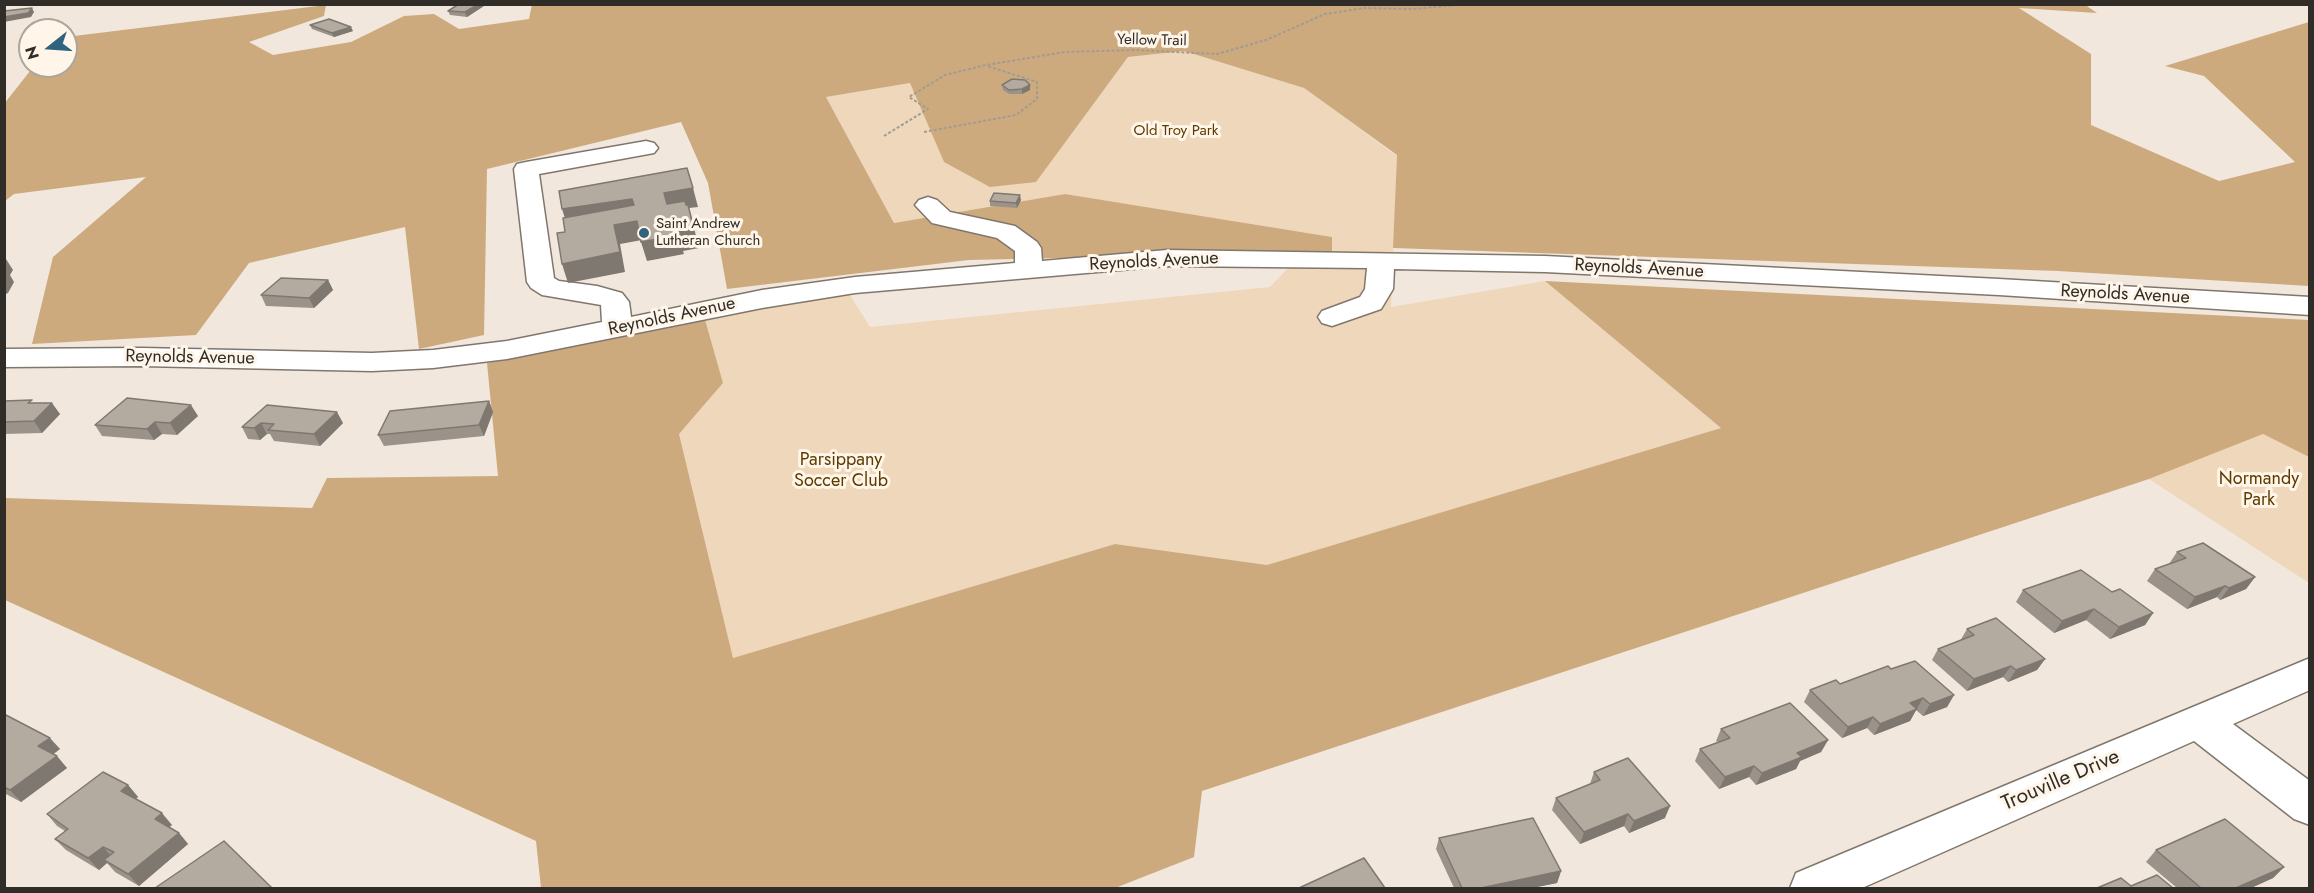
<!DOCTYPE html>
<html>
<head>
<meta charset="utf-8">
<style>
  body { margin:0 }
  #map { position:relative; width:2314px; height:893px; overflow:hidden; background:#f1e7dc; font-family:Jost,sans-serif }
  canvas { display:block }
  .frame { position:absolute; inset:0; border:6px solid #302d28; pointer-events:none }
  .north { position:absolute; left:18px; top:18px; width:60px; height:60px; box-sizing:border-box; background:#fff5e9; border:2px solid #aca59c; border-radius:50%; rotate:253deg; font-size:16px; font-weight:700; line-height:24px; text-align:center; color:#302d28 }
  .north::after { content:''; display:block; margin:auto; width:21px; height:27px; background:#2f637f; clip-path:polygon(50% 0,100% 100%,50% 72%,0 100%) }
</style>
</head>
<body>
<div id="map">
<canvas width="2314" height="893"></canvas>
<div class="frame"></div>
<div class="north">N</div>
</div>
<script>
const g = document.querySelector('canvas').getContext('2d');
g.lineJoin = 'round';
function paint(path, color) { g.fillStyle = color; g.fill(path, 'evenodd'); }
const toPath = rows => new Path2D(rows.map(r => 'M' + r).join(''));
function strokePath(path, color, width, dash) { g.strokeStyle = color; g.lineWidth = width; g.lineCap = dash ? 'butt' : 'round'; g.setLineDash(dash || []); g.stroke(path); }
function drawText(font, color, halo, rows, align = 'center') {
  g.font = font + ' Jost,sans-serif'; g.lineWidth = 6; g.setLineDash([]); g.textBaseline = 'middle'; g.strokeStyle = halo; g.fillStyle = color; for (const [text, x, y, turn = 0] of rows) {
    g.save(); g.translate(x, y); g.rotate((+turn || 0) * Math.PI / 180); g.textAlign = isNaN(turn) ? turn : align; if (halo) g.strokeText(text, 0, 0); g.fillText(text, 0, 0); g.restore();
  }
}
paint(toPath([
  [1184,51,1304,88,1397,156,1391,307,1545,281,1721,428,1267,565,1115,544,733,658,679,434,723,383,704,316,848,292,870,327,1270,287,1299,257,1332,252,1332,237,1065,194,894,223,826,97,911,83,944,162,1035,182,1128,57],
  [2263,434,2309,457,2309,583,2149,479]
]), '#eed7ba');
paint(toPath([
  [532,4,2084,4,2097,13,2019,8,2091,54,2091,125,2219,181,2295,162,2204,76,2165,66,2309,22,2309,286,2058,271,1393,248,1397,155,1304,88,1184,51,1128,57,1036,182,990,187,944,162,910,83,826,97,894,223,1065,194,1332,237,1332,252,969,260,727,289,708,183,681,122,487,169,484,335,419,349,405,227,249,263,196,335,32,344,53,257,146,177,14,194,5,201,4,104,34,66,66,66,66,37,326,5,324,16,249,42,273,55,351,42,404,16,434,14,459,29,529,19],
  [1545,281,2309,320,2309,457,2263,434,2149,479,1202,791,1194,857,1115,888,541,888,536,841,5,600,5,498,312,508,327,478,498,476,487,363,704,316,723,383,679,434,733,658,1115,544,1267,565,1721,428]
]), '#cdaa7e');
const minor = toPath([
  [646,141,654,143,658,148,654,153,539,174,554,278,559,281,597,286,622,293,629,302,631,317,762,290,855,277,1015,263,1015,251,997,238,932,223,915,205,919,200,928,197,937,200,950,212,1015,226,1037,242,1041,248,1042,261,1167,250,1545,256,1999,279,2310,297,2310,315,1999,295,1545,272,1394,269,1393,289,1381,309,1332,326,1322,323,1318,317,1322,311,1360,297,1365,289,1367,268,1167,266,855,293,762,308,507,359,433,368,372,371,142,366,4,367,4,349,142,348,372,353,433,350,507,341,602,322,601,305,542,295,531,288,527,282,514,169,517,164,526,162,646,141],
  [2310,658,2310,690,2233,724,2310,781,2310,825,2294,819,2194,741,1862,888,1790,888,1796,873,2310,658]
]);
strokePath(minor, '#80776c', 3);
strokePath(toPath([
  [924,132,1016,115,1037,99,1037,82,987,66],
  [884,136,928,109,909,97,945,75,986,65,1065,52,1135,50,1217,54,1266,40,1325,14,1364,8,1412,9,1468,4]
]), '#a29b92', 2, [3, 2]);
paint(minor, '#fff');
paint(toPath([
  [487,4,467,17,450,15,448,11],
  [310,25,353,31,334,37,312,29],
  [1002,85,1030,90,1022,94,1009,94,1003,90],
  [1021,200,1017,208,990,206,990,201],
  [328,280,333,290,314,308,266,306,261,295],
  [4,401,33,403,60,414,42,433,4,434],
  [489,401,493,412,484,436,384,446,378,435],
  [267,405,343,423,320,446,274,441,270,434,267,434,260,440,248,439,242,427],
  [198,416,177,435,162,434,154,440,102,436,95,425],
  [2177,552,2255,577,2246,589,2220,600,2217,597,2187,609,2147,581,2155,569,2169,564],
  [2023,590,2112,592,2153,613,2145,625,2110,639,2086,620,2054,633,2016,602],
  [1967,629,2045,659,2037,670,2008,682,2003,677,1967,691,1932,660,1938,649,1960,641],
  [1891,669,1954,695,1947,707,1923,716,1916,710,1910,721,1874,735,1867,728,1842,738,1804,702,1810,690,1840,684],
  [4,714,60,749,53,754,67,768,21,802,4,793],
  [1721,729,1828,740,1821,752,1800,761,1796,769,1756,785,1749,777,1719,789,1695,761,1700,749,1718,742,1716,741],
  [1594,772,1665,818,1629,833,1624,826,1580,844,1552,810,1556,798,1590,784],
  [128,785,138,797,135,799,172,825,169,827,179,833,188,844,139,886,115,872,107,863,99,870,66,850,55,839,65,831,57,826,47,814],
  [1439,838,1561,871,1557,883,1532,888,1454,888,1436,849],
  [2156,850,2284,867,2273,878,2251,888,2177,888,2146,862]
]), '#9b938a');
paint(toPath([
  [479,4,487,4,467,17,465,12],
  [32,8,34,12,31,17,4,22,4,17],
  [351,27,353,31,334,37,332,33],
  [1030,85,1030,90,1022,94,1022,89],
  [693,188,698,207,689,208,699,248,683,251,684,254,647,261,641,242,669,212,664,193],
  [1020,195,1021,200,1017,208,1016,203],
  [632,199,638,217,568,228,562,209],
  [637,221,642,240,620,244,625,272,568,283,562,264,614,225],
  [6,259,13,270,10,275,14,282,8,293,4,295,4,262],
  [328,280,333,290,314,308,309,298],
  [489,401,493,412,484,436,479,425],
  [52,403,60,414,42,433,34,421],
  [191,405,198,416,177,435,170,423],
  [337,412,343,423,320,446,314,434],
  [155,422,162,434,154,440,147,429],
  [261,423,267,434,260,440,254,428],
  [2255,577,2246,589,2220,600,2229,588],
  [2225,586,2217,597,2187,609,2195,597],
  [2094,609,2086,620,2054,633,2062,621],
  [2153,613,2145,625,2110,639,2119,627],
  [2045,659,2037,670,2008,682,2016,670],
  [2011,666,2003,677,1967,691,1974,679],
  [1954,695,1947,707,1923,716,1930,704],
  [1923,698,1910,721,1874,735,1880,724,1910,703],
  [1873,717,1867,728,1842,738,1848,727],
  [50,738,60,749,48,758,38,746],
  [1828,740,1821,752,1800,761,1796,769,1756,785,1762,773,1797,753],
  [57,756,67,768,21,802,10,790],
  [1754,766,1749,777,1719,789,1725,777],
  [128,785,138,797,131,803,121,791],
  [1670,806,1665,818,1629,833,1634,821],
  [162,813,172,825,165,831,155,819],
  [1628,814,1624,826,1580,844,1584,832],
  [179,833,188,844,139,886,128,874],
  [103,847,113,858,104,860,107,863,99,870,88,858],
  [2284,867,2273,878,2251,888,2236,888],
  [1561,871,1557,883,1532,888,1481,888]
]), '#7e7870');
const building = toPath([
  [459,4,479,4,465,12,448,11,459,4],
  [32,8,28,13,4,17,4,11,32,8],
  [329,19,351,27,332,33,310,25,329,19],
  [1012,79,1025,80,1030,85,1022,89,1009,90,1002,85,1012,79],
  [687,168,693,188,664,193,667,204,685,201,686,205,688,205,694,229,678,232,679,235,641,242,637,221,614,225,620,252,562,264,557,233,565,232,563,218,634,205,632,199,562,209,559,191,687,168],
  [994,193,1020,195,1016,203,990,201,994,193],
  [281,278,328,280,309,298,261,295,281,278],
  [127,398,191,405,170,423,155,422,147,429,95,425,127,398],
  [32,400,28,403,52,403,34,421,4,422,4,401,32,400],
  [489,401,479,425,378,435,390,411,489,401],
  [267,405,337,412,314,434,268,430,274,424,261,423,254,428,242,427,267,405],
  [2203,543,2255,577,2229,588,2225,586,2195,597,2155,569,2186,558,2177,552,2203,543],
  [2081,570,2112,592,2120,589,2153,613,2119,627,2094,609,2062,621,2023,590,2081,570],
  [1996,618,2045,659,2016,670,2011,666,1974,679,1938,649,1974,635,1967,629,1996,618],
  [1915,661,1954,695,1930,704,1923,698,1910,703,1917,709,1880,724,1873,717,1848,727,1810,690,1836,680,1840,684,1888,666,1891,669,1915,661],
  [1790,703,1828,740,1797,753,1802,757,1762,773,1754,766,1725,777,1700,749,1730,738,1721,729,1790,703],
  [4,714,50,738,38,746,57,756,10,790,4,787,4,714],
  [1628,758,1670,806,1634,821,1628,814,1584,832,1556,798,1600,780,1594,772,1628,758],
  [103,772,128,785,121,791,162,813,155,819,179,833,128,874,104,860,114,852,103,847,88,858,55,839,68,829,47,814,103,772],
  [1533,818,1561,871,1481,888,1462,888,1439,838,1533,818],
  [2225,819,2284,867,2236,888,2201,888,2156,850,2225,819],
  [224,841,272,888,155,888,224,841],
  [1364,858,1385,888,1299,888,1364,858],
  [2157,875,2173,888,2097,888,2121,878,2131,886,2157,875]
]);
paint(building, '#b4aba0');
strokePath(building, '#7e7870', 1.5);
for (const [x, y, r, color] of [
  [644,233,6,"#2f637f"]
]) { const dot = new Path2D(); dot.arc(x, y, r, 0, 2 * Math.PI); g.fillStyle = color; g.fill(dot); strokePath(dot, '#fff5e9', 2); }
drawText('15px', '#302d28', '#fff5e9', [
  ["Yellow Trail",1152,41,1]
]);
drawText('15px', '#5d3b00', '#fff5e9', [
  ["Old Troy Park",1176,131]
]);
drawText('15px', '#302d28', '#fff5e9', [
  ["Saint Andrew",656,224],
  ["Lutheran Church",656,241]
], 'left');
drawText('18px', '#302d28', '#fff5e9', [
  ["Reynolds Avenue",1154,262,-3],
  ["Reynolds Avenue",1639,269,3],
  ["Reynolds Avenue",2125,295,3],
  ["Reynolds Avenue",672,317,-12],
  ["Reynolds Avenue",190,358,1]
]);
drawText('18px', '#5d3b00', '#fff5e9', [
  ["Parsippany",841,461],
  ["Soccer Club",841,482],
  ["Normandy",2259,480],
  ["Park",2259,501]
]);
drawText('21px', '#302d28', '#fff5e9', [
  ["Trouville Drive",2061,781,-23]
]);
</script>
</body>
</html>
